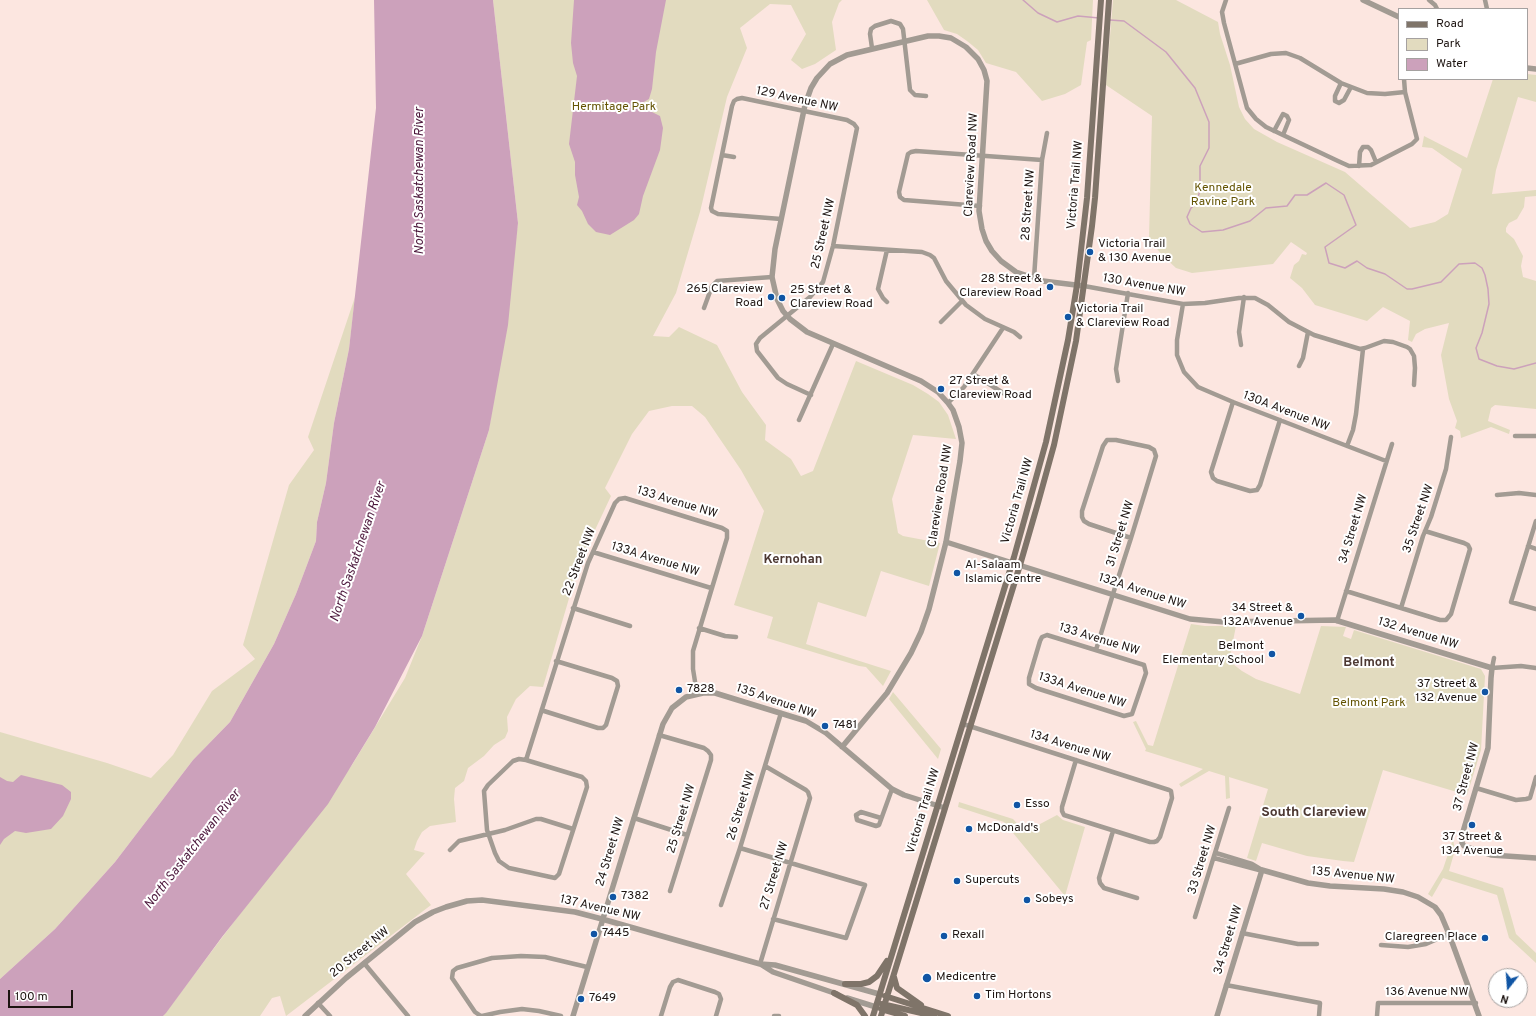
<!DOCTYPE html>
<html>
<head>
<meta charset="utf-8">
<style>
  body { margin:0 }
  #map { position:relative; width:1536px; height:1016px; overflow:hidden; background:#fce6e0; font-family:Overpass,sans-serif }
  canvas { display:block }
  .legend { position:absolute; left:1398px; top:8px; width:130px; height:72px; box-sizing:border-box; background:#fff; border:1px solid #a5a1a0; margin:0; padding:5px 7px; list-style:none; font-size:12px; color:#1d1411 }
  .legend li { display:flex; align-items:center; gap:8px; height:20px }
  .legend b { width:20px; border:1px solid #a5a1a0 }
  .north { position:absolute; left:1488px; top:968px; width:40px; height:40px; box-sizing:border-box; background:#fff; border:1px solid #a5a1a0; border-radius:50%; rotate:197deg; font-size:11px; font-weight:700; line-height:16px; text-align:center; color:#1d1411 }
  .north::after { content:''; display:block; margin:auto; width:14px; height:18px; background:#1055a4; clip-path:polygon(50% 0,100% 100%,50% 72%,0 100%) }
  .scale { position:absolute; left:8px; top:990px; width:65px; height:18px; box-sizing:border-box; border:2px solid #1d1411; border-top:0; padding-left:5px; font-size:12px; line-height:14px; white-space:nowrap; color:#1d1411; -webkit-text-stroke:3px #fff; paint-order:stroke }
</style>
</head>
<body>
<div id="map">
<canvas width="1536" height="1016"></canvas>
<ul class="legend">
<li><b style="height:5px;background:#7f7469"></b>Road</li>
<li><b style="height:11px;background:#e2dbbf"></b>Park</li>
<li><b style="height:11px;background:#cca1bb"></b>Water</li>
</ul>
<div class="north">N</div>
<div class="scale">100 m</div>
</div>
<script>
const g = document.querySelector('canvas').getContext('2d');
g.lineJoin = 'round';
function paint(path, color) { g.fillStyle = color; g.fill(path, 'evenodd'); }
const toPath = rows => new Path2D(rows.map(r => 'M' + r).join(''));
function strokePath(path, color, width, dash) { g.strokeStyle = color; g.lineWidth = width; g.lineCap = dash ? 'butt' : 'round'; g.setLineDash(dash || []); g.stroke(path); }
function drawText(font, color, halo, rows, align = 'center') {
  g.font = font + ' Overpass,sans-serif'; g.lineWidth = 4; g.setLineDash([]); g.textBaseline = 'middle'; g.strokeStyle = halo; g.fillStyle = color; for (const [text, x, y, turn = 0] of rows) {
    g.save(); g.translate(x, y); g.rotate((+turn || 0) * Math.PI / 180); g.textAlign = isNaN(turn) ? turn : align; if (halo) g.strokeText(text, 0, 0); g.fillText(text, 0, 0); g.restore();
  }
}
paint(toPath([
  [493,0,842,0,839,3,832,22,836,50,815,64,802,69,791,60,806,34,791,5,770,4,740,28,747,48,727,97,700,212,676,293,653,336,669,337,679,327,717,345,742,392,766,425,765,440,791,459,801,476,813,471,856,361,913,385,928,394,939,402,948,415,956,439,913,435,892,499,898,533,903,536,940,543,929,586,881,571,866,617,818,602,806,644,891,671,883,686,866,667,859,666,767,638,773,617,734,605,764,511,741,470,705,417,692,406,672,406,649,411,632,434,605,488,611,496,587,547,575,578,543,687,530,686,516,699,507,717,508,731,505,738,494,745,484,756,468,768,464,781,455,788,454,799,456,822,430,826,422,832,417,841,414,850,425,853,406,874,431,905,286,1016,280,996,272,998,260,1016,163,1016,352,765,405,678,422,636,489,430,518,223],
  [927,0,1093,0,1091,40,1087,42,1081,85,1065,94,1042,101,1016,72,986,63,978,50,967,41,957,34,944,30],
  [1113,0,1176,0,1218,22,1220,34,1230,65,1239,107,1245,119,1254,129,1277,142,1345,172,1410,228,1435,222,1448,214,1462,169,1432,148,1422,147,1424,136,1467,158,1493,79,1527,79,1527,74,1536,75,1536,102,1518,97,1496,170,1492,194,1536,190,1536,196,1525,197,1524,207,1517,219,1509,223,1506,228,1506,232,1514,239,1523,256,1521,266,1523,277,1536,281,1536,409,1495,405,1491,408,1488,421,1510,430,1509,434,1491,427,1461,438,1460,431,1455,428,1457,421,1449,399,1441,355,1449,323,1425,329,1416,334,1412,342,1408,340,1410,321,1383,307,1367,321,1315,305,1302,288,1290,278,1294,265,1299,261,1302,254,1306,255,1307,253,1291,242,1273,264,1192,273,1176,268,1162,255,1149,239,1152,116,1106,85],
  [355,297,349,349,334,423,326,483,317,522,316,541,296,594,274,644,230,722,193,760,115,862,55,929,0,979,0,732,107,763,151,778,173,755,212,691,255,659,243,645,289,485,314,450,308,437],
  [1191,624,1205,626,1236,626,1229,661,1242,671,1256,679,1300,694,1321,626,1346,627,1343,636,1351,639,1354,630,1481,669,1485,676,1481,750,1467,795,1383,770,1354,862,1343,861,1307,856,1262,843,1256,861,1247,858,1268,789,1229,777,1230,798,1226,799,1225,776,1209,771,1181,787,1179,784,1203,769,1145,751,1146,749,1133,722,1136,721,1148,745,1153,746],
  [893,692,941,749,938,759,889,699],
  [959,802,1013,819,1025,832,1057,815,1063,820,1085,827,1065,896,1004,822,958,807],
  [1453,839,1455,850,1449,871,1503,888,1516,934,1536,953,1536,963,1509,938,1497,895,1443,878,1432,897,1428,894,1443,869]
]), '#e2dbbf');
paint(toPath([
  [374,0,493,0,518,223,508,325,489,430,422,636,375,727,328,804,222,937,166,1013,163,1016,0,1016,0,979,55,929,115,862,193,760,230,722,274,644,296,594,316,541,317,522,326,483,334,423,349,349,376,108],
  [574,0,666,0,656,52,652,89,649,99,642,103,645,110,650,111,660,116,663,128,660,150,643,196,639,214,634,220,610,235,596,232,588,224,582,211,577,205,579,197,575,175,575,162,569,144,577,76,573,63,571,43],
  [21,775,62,785,71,792,71,799,63,816,51,829,26,833,15,831,4,839,0,845,0,777,7,781,13,782]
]), '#cca1bb');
strokePath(toPath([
  [1023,0,1038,13,1057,22,1078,16,1099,18],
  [1110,20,1124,21,1166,52,1195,88,1209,122,1209,148,1200,166,1200,191,1195,205,1191,208,1187,217,1190,224,1202,232,1223,230,1250,221,1266,208,1287,206,1295,195,1307,195,1326,183,1344,195,1356,225,1325,247,1329,263,1345,268,1357,261,1367,268,1385,274,1407,289,1412,289,1441,282,1459,264,1475,263,1482,268,1485,275,1488,289,1489,304,1482,333,1476,348,1479,359,1497,366,1514,369,1536,363]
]), '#cca1bb', 1.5);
strokePath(toPath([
  [1226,0,1222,12,1224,23,1247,108,1256,119,1266,127,1338,161,1349,166,1371,165,1412,144,1417,139,1405,92,1404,79],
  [1429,0,1435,5,1437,9],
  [1485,0,1487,9],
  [872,48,870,34,871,29,875,26,891,21,900,24,903,29,910,90,915,95,926,96],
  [1235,64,1271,54,1286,53,1300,58,1341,83,1367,93,1385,94,1405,92],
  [1341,83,1335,96,1335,101,1339,103,1344,100,1351,87],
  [1274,131,1283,114,1287,116,1289,120,1283,135],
  [722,155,734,157],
  [1359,166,1360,152,1363,147,1368,147,1371,150,1376,162],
  [980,206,904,200,900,197,899,192,908,154,911,152,916,151,1042,160],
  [781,219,718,214,712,211,711,208,732,106,734,101,737,99,742,98,847,120,854,124,857,128,833,246,823,282,810,297,760,338,756,344,757,351,778,378,787,384,811,395],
  [833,246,922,252,930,255,934,258,946,281,966,305,985,319,1014,332,1020,337],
  [887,250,878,289,883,298,887,302],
  [1034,278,1042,160,1047,133],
  [1084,286,1183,304,1205,303,1239,298,1255,298,1268,305,1289,322,1314,335,1360,349,1365,348,1384,341,1393,342,1407,347,1410,349,1414,356,1415,368,1414,385],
  [1183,304,1177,340,1177,355,1184,372,1198,387,1233,402,1386,461],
  [704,308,712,286,717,281,772,277],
  [941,322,962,301],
  [1241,345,1239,332,1244,297],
  [1299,366,1303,358,1308,332],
  [973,374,1008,396],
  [1118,381,1116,369,1128,293],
  [1233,402,1211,472,1213,478,1217,481,1250,491,1257,490,1260,485,1280,420],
  [948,403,964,387,1003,328],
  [799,420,833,344],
  [1515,436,1536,436],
  [1347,446,1353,430,1356,414,1363,349],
  [1497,495,1519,493,1536,495],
  [1536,521,1511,602,1536,609],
  [1528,546,1536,549],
  [593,552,711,588],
  [1346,591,1440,620,1446,620,1451,614,1470,549,1468,545,1464,543,1425,531],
  [573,608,630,626],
  [1401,608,1423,536,1431,517,1446,469,1451,437],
  [1337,621,1392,444],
  [699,628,725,636,736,637],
  [1047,635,1144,665,1146,673,1132,714,1124,716,1036,688,1029,684,1029,678,1040,641,1042,637,1047,635],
  [1096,650,1113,594,1131,538,1146,489,1156,456,1154,450,1149,447,1116,440,1107,440,1103,446,1082,511,1082,517,1084,521,1089,524,1131,538],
  [1494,658,1492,668,1521,666,1536,668],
  [542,709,544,711,598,728,603,728,606,725,618,686,617,681,612,678,556,661],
  [963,724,1169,790,1171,791,1172,798,1160,837,1157,841,1154,842,1150,842,1064,815,1062,811,1062,807,1076,760],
  [659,735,704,748,708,751,711,755,711,760,670,891],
  [526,760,582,777,586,781,587,787,559,874,555,878,509,868,499,861,495,853,487,830,484,791,488,785,513,761,519,759,526,760,588,563,615,503,619,499,625,498,722,528,727,531,727,538,693,651,693,669,697,694],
  [1476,788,1516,800,1526,799,1530,798,1536,777],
  [634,818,687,835],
  [881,818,861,812,856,815,857,820,876,826,879,825,892,789],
  [1113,831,1099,878,1100,883,1104,888,1137,898],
  [740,848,865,885,846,938,773,919],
  [450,850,459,841,505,830,536,819,541,819,573,829],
  [1216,853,1252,864,1262,870],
  [1214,858,1259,870],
  [721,905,740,848,781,713],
  [1195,917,1229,808],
  [1242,933,1298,944,1317,944],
  [1381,945,1408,947,1426,944,1449,934],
  [364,963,408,1016],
  [760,964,810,798,808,792,806,790,765,766],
  [1226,985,1320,1003,1319,1016],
  [318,1003,330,1016],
  [481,1016,475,1012,452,978,453,971,457,968,492,958,521,956,545,957,587,967],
  [482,1016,500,1012,522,1009,539,1011,561,1016],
  [661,1016,670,987,673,982,678,980,715,992,719,994,721,999,716,1016],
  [774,1016,779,1016],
  [1377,1016,1378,1003,1476,1003]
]), '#a29b93', 4.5);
strokePath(toPath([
  [1363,0,1399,17],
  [1527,68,1536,69],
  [946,542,1190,619,1224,622,1335,620,1492,668,1491,678,1488,748,1462,835,1462,843,1464,846,1491,855,1536,858],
  [842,747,887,693,911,653,921,632,929,609,946,542,960,461,962,443,959,427,953,410,948,403,938,392,921,381,807,332,790,319,783,311,777,299,772,277,775,249,805,105,811,88,817,78,830,64,847,55,928,36,939,36,951,38,966,47,978,59,984,70,987,81,979,211,982,229,986,241,992,251,1001,261,1016,272,1043,281,1084,286],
  [762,965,773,972,837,994],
  [847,998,876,1007],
  [305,1016,346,978,415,922,433,912,446,907,467,901,482,900,575,912,602,919,760,964,775,965,879,994],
  [573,1016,663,724,672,708,686,697,703,693,715,693,806,721,826,733,892,789,904,795,945,808],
  [1217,1016,1262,870,1308,883,1330,886,1384,889,1403,892,1418,897,1435,907,1441,915,1449,934,1479,1016]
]), '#a29b93', 5.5);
strokePath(toPath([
  [894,977,897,988,921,1005],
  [845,984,861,984,869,982,877,976,887,961],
  [834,993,857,1005,865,1016],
  [885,996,948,1016],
  [882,1004,934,1016],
  [881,1009,905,1016],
  [873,1016,1014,557,1046,442,1068,340,1077,285,1087,198,1101,0],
  [881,1016,1020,565,1038,503,1054,445,1076,341,1092,226,1095,198,1109,0]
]), '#7f7469', 6);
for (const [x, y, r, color] of [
  [1090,252,4,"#1055a4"],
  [1050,287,4,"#1055a4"],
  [771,297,4,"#1055a4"],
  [782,298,4,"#1055a4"],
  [1068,317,4,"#1055a4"],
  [941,389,4,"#1055a4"],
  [957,573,4,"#1055a4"],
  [1301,616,4,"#1055a4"],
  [1272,654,4,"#1055a4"],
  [679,690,4,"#1055a4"],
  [1485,692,4,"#1055a4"],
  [825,726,4,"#1055a4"],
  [1017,805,4,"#1055a4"],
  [1472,825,4,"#1055a4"],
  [969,829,4,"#1055a4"],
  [957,881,4,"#1055a4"],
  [613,897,4,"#1055a4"],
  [1027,900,4,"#1055a4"],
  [594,934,4,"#1055a4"],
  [944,936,4,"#1055a4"],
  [1485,938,4,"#1055a4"],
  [927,978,5,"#1055a4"],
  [977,996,4,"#1055a4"],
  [581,999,4,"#1055a4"]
]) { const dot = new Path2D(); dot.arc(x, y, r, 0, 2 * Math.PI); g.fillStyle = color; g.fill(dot); strokePath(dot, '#fff', 1.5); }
drawText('12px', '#1d1411', '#fff', [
  ["129 Avenue NW",797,100,12],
  ["Clareview Road NW",972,165,-87],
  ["Victoria Trail NW",1076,185,-85],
  ["28 Street NW",1029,205,-86],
  ["25 Street NW",824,234,-77],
  ["130 Avenue NW",1144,286,10],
  ["130A Avenue NW",1286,412,21],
  ["Clareview Road NW",941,496,-81],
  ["Victoria Trail NW",1018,501,-74],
  ["133 Avenue NW",677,503,17],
  ["35 Street NW",1419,519,-71],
  ["34 Street NW",1354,529,-73],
  ["31 Street NW",1121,534,-73],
  ["133A Avenue NW",655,560,17],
  ["22 Street NW",580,562,-69],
  ["132A Avenue NW",1142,592,18],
  ["132 Avenue NW",1418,634,17],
  ["133 Avenue NW",1099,640,17],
  ["133A Avenue NW",1082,691,18],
  ["135 Avenue NW",776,702,19],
  ["134 Avenue NW",1070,747,17],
  ["37 Street NW",1467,777,-75],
  ["26 Street NW",742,806,-73],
  ["Victoria Trail NW",924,811,-73],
  ["25 Street NW",682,819,-73],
  ["24 Street NW",611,852,-73],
  ["33 Street NW",1203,860,-73],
  ["27 Street NW",775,876,-73],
  ["135 Avenue NW",1353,876,6],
  ["137 Avenue NW",600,909,13],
  ["34 Street NW",1229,940,-73],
  ["20 Street NW",360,953,-39],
  ["136 Avenue NW",1427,993]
]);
drawText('12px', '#645403', '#fff', [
  ["Hermitage Park",614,108],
  ["Kennedale",1223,189],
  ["Ravine Park",1223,203],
  ["Belmont Park",1369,704]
]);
drawText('12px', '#1d1411', '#fff', [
  ["Victoria Trail",1098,245],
  ["& 130 Avenue",1098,259],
  ["28 Street &",1042,280,"right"],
  ["Clareview Road",1042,294,"right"],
  ["265 Clareview",763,290,"right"],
  ["Road",763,304,"right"],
  ["25 Street &",790,291],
  ["Clareview Road",790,305],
  ["Victoria Trail",1076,310],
  ["& Clareview Road",1076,324],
  ["27 Street &",949,382],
  ["Clareview Road",949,396],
  ["Al-Salaam",965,566],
  ["Islamic Centre",965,580],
  ["34 Street &",1293,609,"right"],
  ["132A Avenue",1293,623,"right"],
  ["Belmont",1264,647,"right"],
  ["Elementary School",1264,661,"right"],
  ["37 Street &",1477,685,"right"],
  ["132 Avenue",1477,699,"right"],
  ["7828",687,690],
  ["7481",833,726],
  ["Esso",1025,805],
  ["McDonald's",977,829],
  ["37 Street &",1472,838,"center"],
  ["134 Avenue",1472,852,"center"],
  ["Supercuts",965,881],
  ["7382",621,897],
  ["Sobeys",1035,900],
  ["7445",602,934],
  ["Rexall",952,936],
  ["Claregreen Place",1477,938,"right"],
  ["Medicentre",936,978],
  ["Tim Hortons",985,996],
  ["7649",589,999]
], 'left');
drawText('italic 13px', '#4d193d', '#fff', [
  ["North Saskatchewan River",420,181,-90],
  ["North Saskatchewan River",359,552,-71],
  ["North Saskatchewan River",193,850,-52]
]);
drawText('bold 13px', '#4c3832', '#fff', [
  ["Kernohan",793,560],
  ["Belmont",1369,663]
]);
drawText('bold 14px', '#4c3832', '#fff', [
  ["South Clareview",1314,813]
]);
</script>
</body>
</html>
